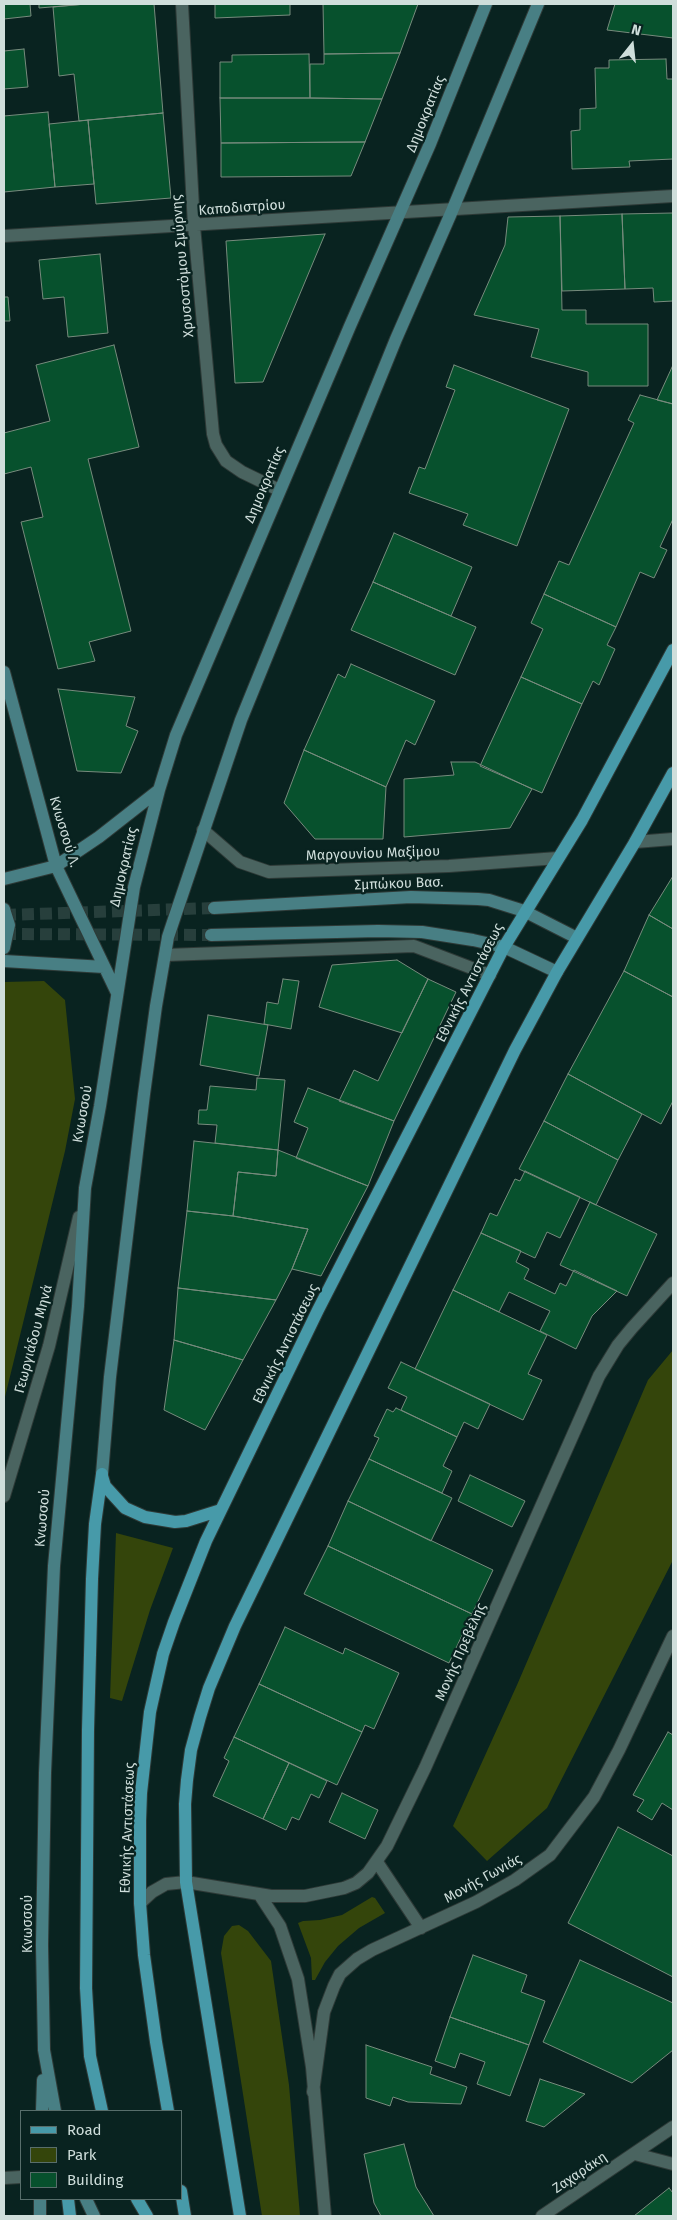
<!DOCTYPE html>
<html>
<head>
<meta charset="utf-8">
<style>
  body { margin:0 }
  #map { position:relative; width:677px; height:2220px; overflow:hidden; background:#092320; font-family:"Fira Sans",sans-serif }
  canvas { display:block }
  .frame { position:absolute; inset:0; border:5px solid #cfdedb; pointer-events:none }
  .legend { position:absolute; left:20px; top:2110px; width:162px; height:90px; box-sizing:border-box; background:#092320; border:1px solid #586e6b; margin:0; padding:6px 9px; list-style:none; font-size:15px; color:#cfdedb }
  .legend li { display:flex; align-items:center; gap:10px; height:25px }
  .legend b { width:25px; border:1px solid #586e6b }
  .north { position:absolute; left:607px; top:20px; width:50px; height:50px; -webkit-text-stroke:4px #092320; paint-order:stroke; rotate:16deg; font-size:14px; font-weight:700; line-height:20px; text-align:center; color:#cfdedb }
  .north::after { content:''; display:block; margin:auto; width:18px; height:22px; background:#cfdedb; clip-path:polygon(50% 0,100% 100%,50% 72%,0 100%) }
</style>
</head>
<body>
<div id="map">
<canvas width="677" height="2220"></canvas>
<div class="frame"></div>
<ul class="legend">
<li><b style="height:6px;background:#479aa9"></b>Road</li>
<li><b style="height:14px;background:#34450b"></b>Park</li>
<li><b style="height:14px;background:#07512d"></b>Building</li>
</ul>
<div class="north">N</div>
</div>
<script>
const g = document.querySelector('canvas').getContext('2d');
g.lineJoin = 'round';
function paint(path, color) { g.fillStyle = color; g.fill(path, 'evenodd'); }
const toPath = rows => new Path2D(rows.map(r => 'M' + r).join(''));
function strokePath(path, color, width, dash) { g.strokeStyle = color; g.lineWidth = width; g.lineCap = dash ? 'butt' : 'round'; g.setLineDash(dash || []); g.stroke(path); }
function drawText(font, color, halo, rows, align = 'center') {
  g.font = font + ' "Fira Sans",sans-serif'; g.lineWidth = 4.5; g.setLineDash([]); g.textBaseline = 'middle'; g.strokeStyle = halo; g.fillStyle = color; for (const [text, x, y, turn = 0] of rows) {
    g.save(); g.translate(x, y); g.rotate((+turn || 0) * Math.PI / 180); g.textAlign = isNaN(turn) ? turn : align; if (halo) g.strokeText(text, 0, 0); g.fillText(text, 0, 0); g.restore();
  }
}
paint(toPath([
  [44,981,65,1000,75,1099,65,1151,4,1401,4,982],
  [673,1350,673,1560,547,1808,487,1861,453,1826,517,1685,648,1380],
  [116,1533,173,1548,150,1610,122,1701,110,1698],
  [372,1897,375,1898,385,1913,359,1928,338,1946,325,1962,315,1980,312,1980,311,1958,298,1923,303,1921,320,1920,342,1915],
  [239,1925,248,1931,271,1961,289,2085,300,2216,262,2216,221,1953,224,1936,232,1926]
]), '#34450b');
const building = toPath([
  [4,4,30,4,31,16,4,19,4,4],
  [39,4,86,4,39,8,39,4],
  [86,4,154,4,163,113,79,121,74,74,59,76,53,7,86,4],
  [215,4,290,4,290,15,215,18,215,4],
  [323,4,418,4,400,53,324,54,323,4],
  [615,4,673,4,673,38,607,30,615,4],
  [24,49,28,87,4,89,4,51,24,49],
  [400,53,382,99,310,98,310,64,324,64,324,54,400,53],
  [309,54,310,98,220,98,220,62,232,62,232,55,309,54],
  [666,59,667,79,673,79,673,159,629,161,630,167,572,169,571,131,580,130,580,109,596,108,595,68,609,68,609,60,666,59],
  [220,98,310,98,382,99,365,142,221,143,220,98],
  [48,112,55,187,4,192,4,116,48,112],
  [163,113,171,198,96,204,88,120,163,113],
  [88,120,94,184,55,187,49,124,88,120],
  [365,142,351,176,221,177,221,143,365,142],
  [673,213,673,301,654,302,653,288,625,289,622,214,673,213],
  [622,214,625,289,562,291,560,216,622,214],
  [560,216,562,310,586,310,586,324,648,324,648,386,588,386,588,372,531,357,539,329,474,315,505,245,508,217,560,216],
  [325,234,263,382,235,383,226,241,325,234],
  [100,254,108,333,68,337,64,297,43,299,39,260,100,254],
  [4,297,8,297,10,321,4,321,4,297],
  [114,345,139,447,88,459,131,631,89,642,95,661,58,669,21,522,43,517,31,467,4,474,4,433,50,421,36,365,114,345],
  [454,365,569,409,517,546,463,525,468,514,409,493,419,467,425,469,455,390,446,387,454,365],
  [673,365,673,404,657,400,673,365],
  [640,395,673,404,673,519,660,547,667,550,654,578,640,572,616,627,544,594,559,561,569,565,634,423,628,420,640,395],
  [394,533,472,567,451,616,373,582,394,533],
  [373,582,476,627,455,675,351,630,373,582],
  [544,594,616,627,607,645,615,649,599,685,593,681,582,704,521,677,543,629,531,623,544,594],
  [351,664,435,701,415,745,406,740,386,787,304,750,338,674,345,678,351,664],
  [521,677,582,704,542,793,480,766,521,677],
  [58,689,135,697,126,726,138,731,121,773,77,771,58,689],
  [304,750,386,787,383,839,315,839,284,803,304,750],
  [451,762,475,762,532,789,510,828,404,837,404,779,454,775,451,762],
  [673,876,673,929,649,915,673,876],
  [649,915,673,929,673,997,624,971,649,915],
  [397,960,428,979,402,1033,319,1007,332,965,397,960],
  [624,971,673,997,673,1101,661,1124,568,1074,624,971],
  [283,979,299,981,291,1029,264,1024,267,1002,278,1004,283,979],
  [428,979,456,992,394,1121,339,1101,354,1070,378,1081,428,979],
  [208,1015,268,1025,259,1076,200,1065,208,1015],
  [568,1074,642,1114,618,1160,544,1121,568,1074],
  [257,1078,285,1080,278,1150,215,1143,217,1125,198,1124,199,1110,207,1110,210,1086,256,1090,257,1078],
  [308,1088,394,1121,368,1186,296,1158,308,1128,294,1122,308,1088],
  [544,1121,618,1160,596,1205,519,1169,544,1121],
  [194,1141,278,1150,276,1176,238,1172,233,1216,187,1211,194,1141],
  [278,1150,368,1186,321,1276,292,1269,308,1229,233,1216,238,1172,276,1176,278,1150],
  [525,1171,580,1197,560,1238,547,1232,535,1258,481,1233,490,1213,497,1216,515,1179,520,1181,525,1171],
  [590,1202,657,1234,627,1296,560,1265,590,1202],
  [187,1211,233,1216,308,1229,292,1269,276,1300,178,1288,187,1211],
  [481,1233,521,1251,516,1262,529,1269,524,1279,555,1294,560,1283,566,1286,574,1270,617,1291,592,1316,576,1349,540,1331,550,1311,509,1292,499,1312,453,1290,481,1233],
  [178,1288,276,1300,243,1360,174,1340,178,1288],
  [453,1290,547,1335,528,1374,542,1380,523,1420,415,1369,453,1290],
  [174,1340,243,1360,205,1430,164,1410,174,1340],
  [401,1362,490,1404,478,1429,464,1422,457,1437,401,1410,407,1397,388,1388,401,1362],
  [396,1408,457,1437,443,1466,452,1471,442,1493,369,1459,379,1438,374,1436,387,1409,393,1412,396,1408],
  [369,1459,452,1498,431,1541,348,1501,369,1459],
  [470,1475,525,1501,512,1527,458,1501,470,1475],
  [348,1501,493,1570,472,1614,328,1546,348,1501],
  [328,1546,472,1614,449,1663,304,1594,328,1546],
  [285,1627,343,1654,345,1648,399,1673,374,1729,365,1725,362,1732,259,1684,285,1627],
  [259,1684,362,1732,337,1785,234,1737,259,1684],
  [668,1732,673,1735,673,1810,662,1803,652,1820,637,1811,644,1800,633,1795,668,1732],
  [234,1737,289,1763,263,1819,213,1796,229,1761,224,1758,234,1737],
  [289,1763,327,1781,319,1798,311,1794,299,1820,292,1817,286,1830,263,1819,289,1763],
  [342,1793,378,1810,365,1839,329,1822,342,1793],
  [618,1827,673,1856,673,1977,568,1923,618,1827],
  [473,1955,527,1975,521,1992,545,2001,529,2045,450,2017,473,1955],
  [580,1960,673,2003,673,2050,632,2083,543,2042,580,1960],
  [450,2017,529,2045,510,2096,477,2084,485,2062,460,2053,455,2068,435,2061,450,2017],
  [366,2045,432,2067,430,2074,467,2087,461,2104,408,2102,393,2097,390,2106,366,2098,366,2045],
  [540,2079,585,2094,544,2127,526,2121,540,2079],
  [404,2144,416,2187,434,2216,381,2216,374,2203,364,2154,404,2144],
  [669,2188,673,2193,673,2216,634,2216,669,2188]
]);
paint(building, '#07512d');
strokePath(building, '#778b7d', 1);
strokePath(toPath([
  [4,915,214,908],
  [4,934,211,935]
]), '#273f3c', 12, [12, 6]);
const lane = toPath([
  [4,2178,21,2177]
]);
const street = toPath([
  [182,4,194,226,213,434,216,445,226,461,242,472,279,490],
  [4,236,673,196],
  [203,830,240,862,269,872,449,866,558,858],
  [635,842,673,839],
  [166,955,414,946,490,975],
  [4,1496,49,1346,79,1217],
  [377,1862,421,1928],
  [259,1894,280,1926,298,1979,312,2067,325,2216],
  [140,1903,152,1892,166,1884,186,1882,271,1896,305,1896,344,1888,356,1883,368,1873,387,1846,425,1768,599,1376,618,1345,632,1328,673,1283],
  [313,2092,324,2012,334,1986,340,1974,357,1959,372,1950,476,1902,515,1880,550,1855,594,1797,619,1750,673,1636],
  [635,2154,673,2164],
  [542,2216,673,2127]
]);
const secondary = toPath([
  [4,672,56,866,117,993],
  [4,879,56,866,99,837,159,790],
  [214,908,411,897,478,899,489,900,524,911,577,938],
  [4,909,9,925,4,948],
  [211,935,378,931,422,932,473,940,504,947,557,972],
  [4,961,104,967],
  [102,1474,110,1377,144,1094,156,1006,168,937,174,919,241,720,396,339,452,211,538,4],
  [42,2111,43,2080],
  [55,2111,44,2050,42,1945,45,1773,54,1566,78,1306,85,1188,100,1106,134,887,159,790,176,735,350,326,430,144,486,4],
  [40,2199,40,2216],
  [86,2199,94,2216]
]);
const primary = toPath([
  [102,1474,95,1524,92,1579,88,1730,86,1988,90,2056,102,2111],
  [102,1476,105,1486,125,1508,145,1517,175,1522,186,1521,221,1510],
  [168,2111,156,2042,144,1955,140,1903,140,1821,141,1793,150,1712,163,1654,174,1622,206,1541,318,1310,504,947,582,820,673,650],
  [181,2191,185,2216],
  [68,2199,70,2216],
  [137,2199,147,2216],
  [240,2216,186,1882,185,1804,187,1780,191,1750,200,1717,209,1688,235,1626,515,1050,557,972,635,842,673,773]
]);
strokePath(lane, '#2e3a37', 14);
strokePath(street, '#2e3a37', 14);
strokePath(secondary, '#2e3a37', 14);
strokePath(primary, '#2e3a37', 14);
strokePath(lane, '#4a6460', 12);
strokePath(street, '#4a6460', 12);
strokePath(secondary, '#487f84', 12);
strokePath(primary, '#479aa9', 12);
drawText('14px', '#cfdedb', '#092320', [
  ["Δημοκρατίας",426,114,-68],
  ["Καποδιστρίου",242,208,-4],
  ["Χρυσοστόμου Σμύρνης",183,266,-95],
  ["Δημοκρατίας",265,485,-67],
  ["Κνωσσού Λ.",64,832,73],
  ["Μαργουνίου Μαξίμου",373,854,-2],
  ["Δημοκρατίας",124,867,-77],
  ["Σμπώκου Βασ.",399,884,-2],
  ["Εθνικής Αντιστάσεως",470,983,-63],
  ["Κνωσσού",83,1114,-80],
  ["Γεωργιάδου Μηνά",34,1339,-75],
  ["Εθνικής Αντιστάσεως",286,1344,-64],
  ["Κνωσσού",43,1518,-85],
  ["Μονής Πρεβέλης",461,1652,-66],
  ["Εθνικής Αντιστάσεως",128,1828,-88],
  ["Μονής Γωνιάς",483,1879,-29],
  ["Κνωσσού",28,1924,-90],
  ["Ζαχαράκη",580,2173,-34]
]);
</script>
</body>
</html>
